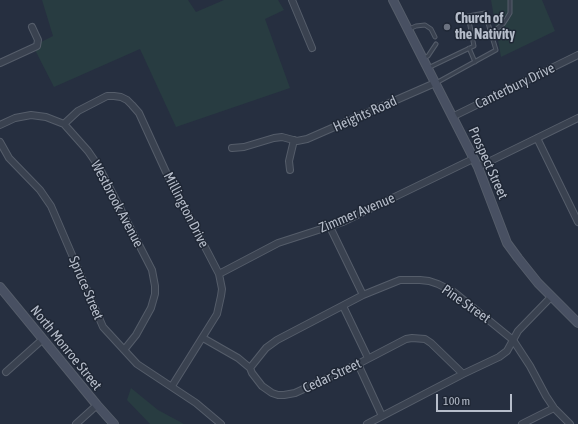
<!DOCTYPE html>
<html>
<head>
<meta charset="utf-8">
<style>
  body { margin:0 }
  #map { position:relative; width:578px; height:424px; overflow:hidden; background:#262f40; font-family:"Asap Condensed",sans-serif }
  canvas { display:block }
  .scale { position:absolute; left:436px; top:394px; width:76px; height:18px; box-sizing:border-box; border:2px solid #b6bdca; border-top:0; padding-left:5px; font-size:12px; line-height:14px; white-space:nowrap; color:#b6bdca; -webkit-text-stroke:3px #1f2735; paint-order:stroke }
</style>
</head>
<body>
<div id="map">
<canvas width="578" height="424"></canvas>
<div class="scale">100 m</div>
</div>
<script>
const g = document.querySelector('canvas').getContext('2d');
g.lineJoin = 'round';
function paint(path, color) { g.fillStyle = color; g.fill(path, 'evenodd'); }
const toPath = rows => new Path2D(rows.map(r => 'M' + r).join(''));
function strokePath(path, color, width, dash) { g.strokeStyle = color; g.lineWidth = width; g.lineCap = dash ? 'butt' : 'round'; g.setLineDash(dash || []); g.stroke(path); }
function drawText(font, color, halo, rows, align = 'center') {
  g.font = font + ' "Asap Condensed",sans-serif'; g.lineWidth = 3; g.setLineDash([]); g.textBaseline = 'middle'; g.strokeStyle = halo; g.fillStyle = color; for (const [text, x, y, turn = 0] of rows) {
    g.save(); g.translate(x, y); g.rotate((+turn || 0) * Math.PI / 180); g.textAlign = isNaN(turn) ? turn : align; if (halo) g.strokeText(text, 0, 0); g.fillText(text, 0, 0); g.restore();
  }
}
paint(toPath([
  [42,0,188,0,196,12,224,0,278,0,284,10,265,19,290,88,176,127,140,49,54,87,33,46,53,36],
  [491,0,542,0,555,31,501,57],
  [131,388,158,410,184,424,150,424,127,400]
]), '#283c41');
const service = toPath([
  [409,29,416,26,425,25,431,29,435,37],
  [491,33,503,24,507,18,510,13,510,0],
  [469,48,475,62],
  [424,58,428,56,436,44],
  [428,68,474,46,468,16,485,13,496,50,436,83]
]);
const minor = toPath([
  [292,0,312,48],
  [0,63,37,46,38,40,32,27],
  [452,117,578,55],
  [64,124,78,111,107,96,114,96,121,97,127,100,132,105,139,113,166,172,219,274,222,289,221,296,217,314,172,386],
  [0,125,15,118,31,115,46,117,64,124,88,151,99,167,152,270,155,286,155,294,151,308,136,335,124,350],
  [537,138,578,222],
  [0,142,9,158,40,190,51,206,103,327,137,364,196,403,221,424],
  [232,148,244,147,274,138,282,137,297,141,307,139,435,83],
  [478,167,578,118],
  [290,170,289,161,294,140],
  [330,227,363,295],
  [219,274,278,243,343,222,473,159],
  [343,306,368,358],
  [203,338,238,358,250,368,252,373,262,386,272,393,278,395,284,395,295,393,358,364,406,339,412,338,425,339,431,343,463,374],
  [358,364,382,416],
  [250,368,266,348,277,340,363,295,400,280,420,280,429,281,438,284,454,292,513,340,530,366,546,396,554,408,570,424],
  [6,372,43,339],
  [76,424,97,405],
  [367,424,463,374,499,357,507,351,518,331,551,297],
  [522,424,554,408]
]);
const secondary = toPath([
  [393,0,478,167,507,243,518,258,538,283,578,323],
  [0,287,97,405,114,424]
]);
strokePath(service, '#555d6a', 5);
strokePath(minor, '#555d6a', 8);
strokePath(secondary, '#555d6a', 10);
strokePath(service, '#3a4250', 3);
strokePath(minor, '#3a4250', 6);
strokePath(secondary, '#485062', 8);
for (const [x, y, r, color] of [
  [447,27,4,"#6b7280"]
]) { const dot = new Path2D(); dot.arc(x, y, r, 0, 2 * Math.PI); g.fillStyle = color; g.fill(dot); strokePath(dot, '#1f2735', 1.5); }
drawText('bold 14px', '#b6bdca', '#1f2735', [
  ["Church of",455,19],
  ["the Nativity",455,35]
], 'left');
drawText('14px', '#b6bdca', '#1f2735', [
  ["Canterbury Drive",515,86,-26],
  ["Heights Road",365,114,-24],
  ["Prospect Street",488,163,66],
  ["Westbrook Avenue",117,204,62],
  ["Millington Drive",186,210,63],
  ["Zimmer Avenue",357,213,-23],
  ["Spruce Street",86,288,67],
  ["Pine Street",466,304,35],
  ["North Monroe Street",66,348,51],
  ["Cedar Street",332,376,-25]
]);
</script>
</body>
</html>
